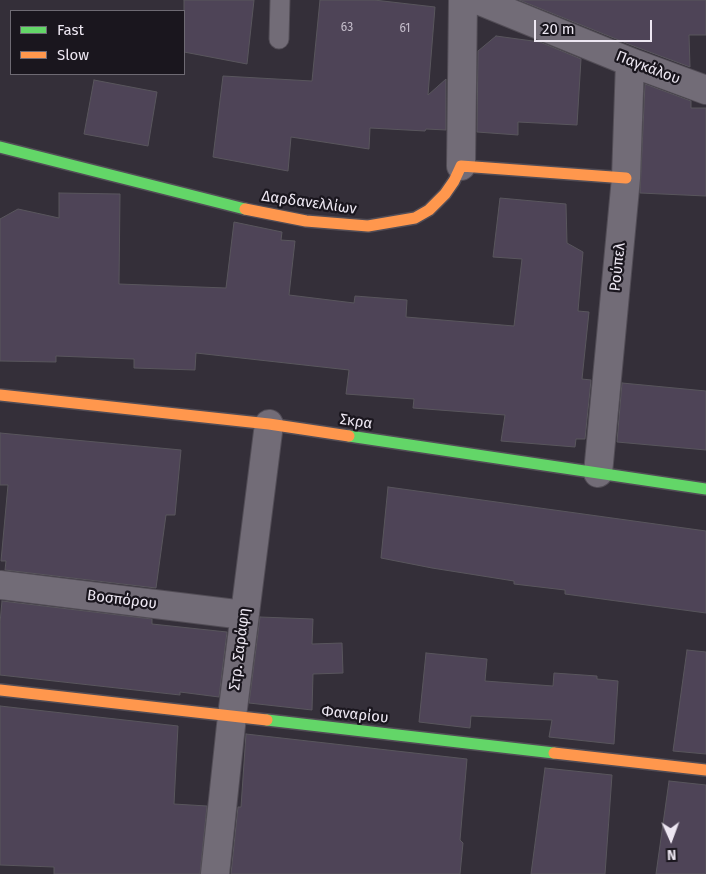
<!DOCTYPE html>
<html>
<head>
<meta charset="utf-8">
<style>
  body { margin:0 }
  #map { position:relative; width:706px; height:874px; overflow:hidden; background:#342f39; font-family:"Fira Sans",sans-serif }
  canvas { display:block }
  .legend { position:absolute; left:10px; top:10px; width:175px; height:65px; box-sizing:border-box; background:#1a161e; border:1px solid #6e6a73; margin:0; padding:6px 9px; list-style:none; font-size:15px; color:#ede7f2 }
  .legend li { display:flex; align-items:center; gap:10px; height:25px }
  .legend b { width:25px; border:1px solid #6e6a73 }
  .north { position:absolute; left:646px; top:814px; width:50px; height:50px; -webkit-text-stroke:4px #1a161e; paint-order:stroke; rotate:178deg; font-size:14px; font-weight:700; line-height:20px; text-align:center; color:#ede7f2 }
  .north::after { content:''; display:block; margin:auto; width:18px; height:22px; background:#ede7f2; clip-path:polygon(50% 0,100% 100%,50% 72%,0 100%) }
  .scale { position:absolute; left:534px; top:20px; width:118px; height:22px; box-sizing:border-box; border:2px solid #ede7f2; border-top:0; padding-left:6px; font-size:15px; line-height:18px; white-space:nowrap; color:#ede7f2; -webkit-text-stroke:4px #1a161e; paint-order:stroke }
</style>
</head>
<body>
<div id="map">
<canvas width="706" height="874"></canvas>
<ul class="legend">
<li><b style="height:6px;background:#63d668"></b>Fast</li>
<li><b style="height:6px;background:#ff974d"></b>Slow</li>
</ul>
<div class="north">N</div>
<div class="scale">20 m</div>
</div>
<script>
const g = document.querySelector('canvas').getContext('2d');
g.lineJoin = 'round';
function paint(path, color) { g.fillStyle = color; g.fill(path, 'evenodd'); }
const toPath = rows => new Path2D(rows.map(r => 'M' + r).join(''));
function strokePath(path, color, width, dash) { g.strokeStyle = color; g.lineWidth = width; g.lineCap = dash ? 'butt' : 'round'; g.setLineDash(dash || []); g.stroke(path); }
function drawText(font, color, halo, rows, align = 'center') {
  g.font = font + ' "Fira Sans",sans-serif'; g.lineWidth = 4.5; g.setLineDash([]); g.textBaseline = 'middle'; g.strokeStyle = halo; g.fillStyle = color; for (const [text, x, y, turn = 0] of rows) {
    g.save(); g.translate(x, y); g.rotate((+turn || 0) * Math.PI / 180); g.textAlign = isNaN(turn) ? turn : align; if (halo) g.strokeText(text, 0, 0); g.fillText(text, 0, 0); g.restore();
  }
}
const building = toPath([
  [184,0,254,0,247,64,184,52,184,0],
  [320,0,374,0,435,7,428,95,446,79,446,130,426,129,425,131,370,128,369,149,291,137,288,171,213,157,223,76,312,81,320,0],
  [519,0,706,0,706,35,689,35,690,67,636,47,519,0],
  [496,36,540,42,581,59,577,125,518,122,518,135,477,132,478,51,496,36],
  [94,80,157,92,148,146,84,134,94,80],
  [645,84,691,101,691,108,706,108,706,196,640,193,645,84],
  [59,193,120,194,119,284,226,288,234,222,282,232,281,240,295,241,289,295,354,303,355,296,407,300,406,317,514,326,522,259,493,257,500,198,566,204,567,243,583,252,578,311,589,312,582,379,591,380,585,439,576,439,575,447,501,441,505,415,413,408,414,399,346,394,349,370,196,353,195,370,134,368,134,359,56,356,56,362,0,361,0,219,18,209,59,218,59,193],
  [622,383,706,391,706,450,617,442,622,383],
  [0,433,181,450,175,515,166,515,156,588,5,570,6,561,1,561,8,485,0,485,0,433],
  [388,487,706,531,706,613,565,594,565,590,514,584,514,581,432,568,381,558,388,487],
  [2,601,152,619,152,624,227,632,219,697,180,692,180,695,0,675,0,623,2,601],
  [260,617,313,619,312,644,342,643,343,673,313,674,312,710,249,703,260,617],
  [687,650,706,652,706,754,673,751,687,650],
  [426,653,487,659,485,681,553,686,554,673,597,676,597,679,618,681,614,744,549,737,552,720,471,716,470,728,419,722,426,653],
  [0,706,178,726,174,804,207,806,200,874,54,874,54,867,0,865,0,706],
  [246,734,467,759,460,840,463,843,460,874,231,874,238,807,241,807,246,734],
  [545,768,612,775,605,874,531,874,545,768],
  [669,781,706,785,706,874,656,874,669,781]
]);
paint(building, '#4e4457');
strokePath(building, '#59565d', 1);
const lane = toPath([
  [279,39,280,0]
]);
const street = toPath([
  [478,0,630,62,706,90],
  [461,166,463,0],
  [598,473,626,178,630,62],
  [0,585,244,615],
  [215,874,232,716,269,424]
]);
const fast = toPath([
  [0,147,245,209],
  [349,436,706,489],
  [267,720,554,753]
]);
const slow = toPath([
  [245,209,306,221,368,226,415,218,429,210,445,194,454,181,461,166,626,178],
  [0,395,269,424,349,436],
  [0,690,267,720],
  [554,753,706,770]
]);
strokePath(lane, '#524d56', 21);
strokePath(street, '#524d56', 30);
strokePath(fast, '#524d56', 14);
strokePath(slow, '#524d56', 14);
strokePath(lane, '#726c77', 19);
strokePath(street, '#726c77', 28);
strokePath(fast, '#63d668', 11);
strokePath(slow, '#ff974d', 11);
drawText('12px', '#c5becb', null, [
  ["63",347,28],
  ["61",405,29]
]);
drawText('15px', '#ede7f2', '#1a161e', [
  ["Παγκάλου",648,68,21],
  ["Δαρδανελλίων",309,203,8],
  ["Ρούπελ",618,267,-84],
  ["Σκρα",356,422,8],
  ["Βοσπόρου",122,600,7],
  ["Στρ. Σαράφη",240,649,-83],
  ["Φαναρίου",355,715,6]
]);
</script>
</body>
</html>
